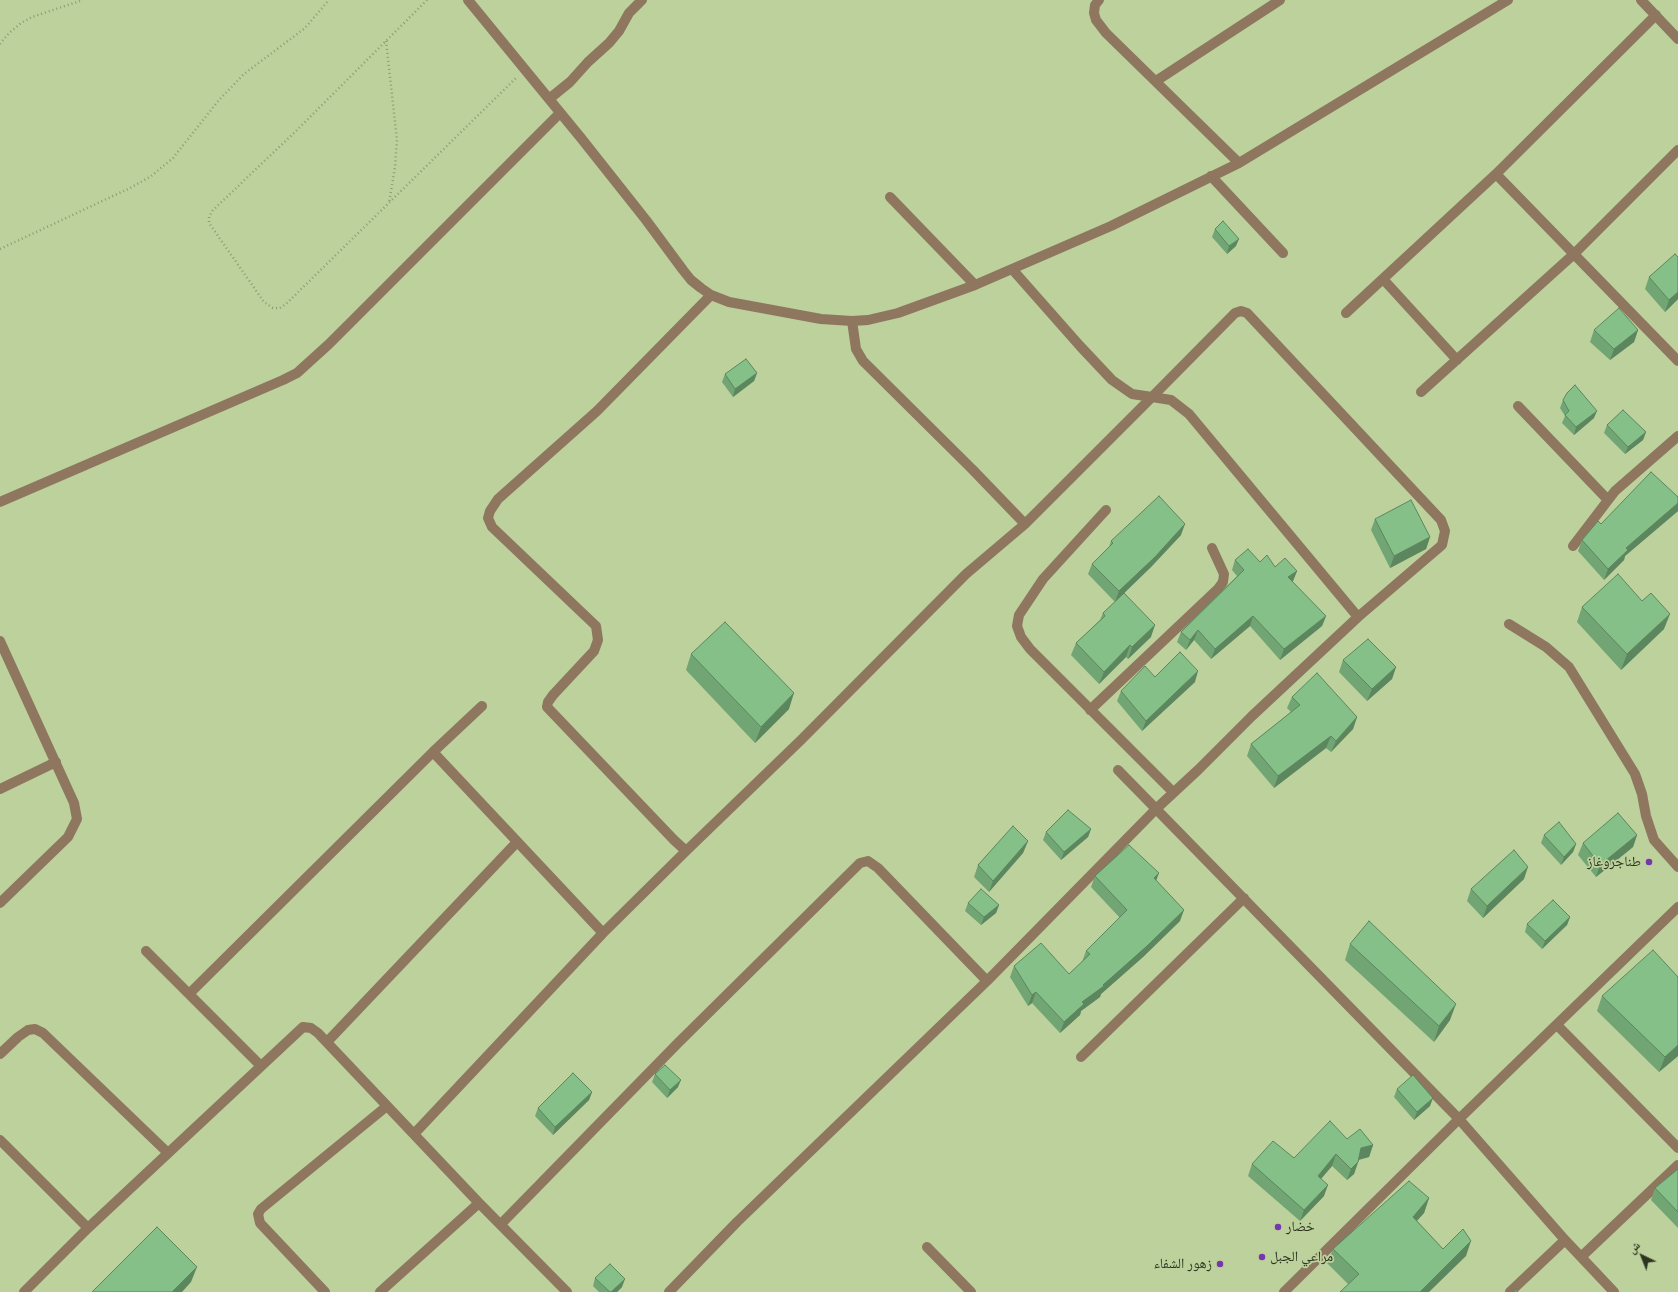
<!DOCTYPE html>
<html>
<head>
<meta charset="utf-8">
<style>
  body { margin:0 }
  #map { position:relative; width:1678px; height:1292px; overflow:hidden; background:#bcd19c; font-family:"Archivo Narrow","Noto Naskh Arabic",sans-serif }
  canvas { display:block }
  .north { position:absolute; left:1622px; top:1236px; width:40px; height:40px; -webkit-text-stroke:3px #bcd19c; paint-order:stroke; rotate:317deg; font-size:11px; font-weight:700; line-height:16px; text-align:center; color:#2d3520 }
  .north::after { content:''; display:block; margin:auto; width:14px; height:18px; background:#2d3520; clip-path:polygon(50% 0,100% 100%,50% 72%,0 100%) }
</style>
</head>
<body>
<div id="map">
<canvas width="1678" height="1292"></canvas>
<div class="north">ش</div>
</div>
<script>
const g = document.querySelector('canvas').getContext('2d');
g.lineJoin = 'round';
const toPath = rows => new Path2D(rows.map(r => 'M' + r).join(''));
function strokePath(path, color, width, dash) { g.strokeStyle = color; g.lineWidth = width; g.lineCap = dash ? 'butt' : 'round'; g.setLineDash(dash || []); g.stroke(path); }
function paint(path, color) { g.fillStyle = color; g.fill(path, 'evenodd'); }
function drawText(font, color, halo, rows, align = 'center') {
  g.font = font + ' "Archivo Narrow","Noto Naskh Arabic",sans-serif'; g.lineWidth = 3.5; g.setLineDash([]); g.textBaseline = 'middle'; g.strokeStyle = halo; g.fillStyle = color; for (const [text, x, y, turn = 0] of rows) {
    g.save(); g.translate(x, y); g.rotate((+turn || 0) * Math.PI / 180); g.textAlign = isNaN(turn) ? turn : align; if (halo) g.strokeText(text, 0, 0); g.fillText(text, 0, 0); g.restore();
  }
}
strokePath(toPath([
  [427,0,295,132,213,210,209,217,209,223,264,302,273,308,280,308,286,304,516,78],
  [386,41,397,140,395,167,389,203],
  [0,44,9,33,21,23,32,17,83,0],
  [0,249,130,188,150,177,173,158,219,100,244,74,305,28,329,0]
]), '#8c9d73', 2.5, [1, 3]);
strokePath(toPath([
  [468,0,581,138,646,220,683,270,691,280,701,288,711,295,729,302,821,319,852,321,868,320,898,313,975,285,1111,226,1239,163,1508,0],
  [1099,0,1095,5,1094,13,1096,20,1106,33,1239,163],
  [1641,0,1678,39],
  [1156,81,1280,0],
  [549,99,570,82,588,62,609,43,619,31,629,13,642,0],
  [1496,174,1678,361],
  [1211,176,1283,253],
  [890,197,975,285],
  [1383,279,1457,360],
  [1346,313,1496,174,1656,15],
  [852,321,856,349,863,361,972,469,1025,524],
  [1421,392,1574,254,1678,150],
  [1518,406,1608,500],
  [0,502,283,380,297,373,329,344,560,113],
  [1106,510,1043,579,1019,615,1017,626,1021,637,1030,649,1173,792],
  [1573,546,1615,491,1678,436],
  [1509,624,1546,647,1569,667,1635,774,1642,794,1646,816,1654,840,1678,867],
  [0,641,74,803,77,819,68,837,0,903],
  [1090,710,1218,589,1223,582,1224,574,1212,548],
  [433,752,603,933],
  [1118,770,1459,1119,1565,1240,1614,1292],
  [0,789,56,762],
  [686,851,801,740,966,574,1025,524,1152,397,1171,400,1189,414,1358,617],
  [146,951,261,1066],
  [189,994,433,752,482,706],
  [1557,1025,1678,1148],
  [327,1042,517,842],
  [0,1054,18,1037,28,1030,35,1029,43,1033,168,1153],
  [1081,1057,1244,898],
  [414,1134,603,933,686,851,674,840,547,707,548,702,553,695,594,651,598,640,596,626,492,527,488,518,490,511,498,499,597,411,711,295],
  [0,1140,88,1228],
  [501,1224,677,1044,860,863,868,861,878,868,987,981],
  [927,1247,971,1292],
  [1581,1257,1678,1165],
  [24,1292,88,1228,303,1027,311,1028,318,1033,479,1203,567,1292],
  [325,1292,260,1223,258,1214,261,1209,387,1106],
  [380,1292,479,1203],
  [669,1292,737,1222,987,981,1157,808,1198,770,1252,716,1358,617,1442,545,1445,531,1441,520,1247,313,1241,311,1235,313,1152,397,1132,394,1112,380,1080,346,1012,269],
  [1284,1292,1459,1119,1678,907],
  [1510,1292,1565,1240]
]), '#8f765f', 10);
paint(toPath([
  [1215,229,1236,246,1227,254,1212,237],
  [1678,257,1678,299,1665,312,1645,289,1649,277],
  [1594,330,1638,330,1634,342,1610,360,1590,342],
  [757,373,754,381,733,397,722,382,725,374],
  [1563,400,1594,418,1574,435,1562,423,1565,416,1560,408],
  [1607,425,1646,432,1643,440,1625,454,1604,433],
  [1678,511,1625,556,1624,560,1604,580,1578,551,1582,540,1601,524],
  [1375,519,1430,537,1426,549,1390,568,1371,530],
  [1181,535,1151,567,1124,593,1151,637,1128,659,1126,657,1099,684,1071,655,1076,643,1100,620,1103,613,1115,602,1088,574,1092,564,1109,547,1111,541],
  [1235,560,1260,562,1275,567,1297,571,1293,581,1292,582,1326,616,1322,626,1280,660,1250,626,1211,659,1194,640,1186,650,1177,642,1181,632,1237,576,1232,570],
  [1582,607,1664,629,1621,670,1577,622],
  [691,654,789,709,755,743,686,670],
  [1343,660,1396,667,1392,679,1367,701,1339,672],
  [1155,677,1195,682,1142,731,1117,701,1121,691],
  [1292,697,1357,717,1353,729,1331,752,1326,748,1274,788,1247,756,1251,744,1291,712,1287,708],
  [1091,829,1088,837,1061,860,1043,840,1046,832],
  [1544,835,1576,844,1573,852,1561,865,1541,843],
  [1637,835,1633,847,1596,877,1578,855,1583,843],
  [1028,841,1023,853,989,892,974,877,978,865],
  [1095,876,1156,880,1180,921,1143,957,1101,994,1100,997,1081,1011,1080,1015,1060,1033,1032,1003,1028,1006,1010,977,1014,966,1069,974,1082,962,1086,951,1120,918,1091,887],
  [1524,879,1483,918,1467,901,1471,889],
  [968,903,999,905,996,913,981,925,965,911],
  [1570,917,1567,925,1542,949,1525,932,1527,924],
  [1350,944,1450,1020,1434,1042,1345,960],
  [1602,996,1678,1056,1659,1072,1597,1011],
  [655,1074,678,1087,667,1098,652,1082],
  [1397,1089,1430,1106,1414,1120,1394,1097],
  [592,1092,589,1100,553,1135,535,1116,538,1108],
  [1347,1139,1373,1145,1369,1157,1359,1160,1354,1174,1347,1180,1332,1166,1321,1179,1324,1196,1300,1221,1248,1176,1252,1164,1294,1158],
  [1678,1169,1678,1228,1651,1200,1655,1188],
  [1429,1198,1424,1213,1417,1221,1443,1249,1466,1256,1348,1284,1327,1263,1333,1249],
  [595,1278,622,1287,617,1292,599,1292,593,1286]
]), '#72a574');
paint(toPath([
  [1239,239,1236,246,1227,254,1229,246],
  [1678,292,1678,299,1665,312,1669,300],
  [1638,330,1634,342,1610,360,1614,349],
  [757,373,754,381,733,397,735,389],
  [1597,411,1594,418,1574,435,1576,427],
  [1646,432,1643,440,1625,454,1628,447],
  [1678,503,1678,511,1625,556,1624,560,1604,580,1608,569,1626,548],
  [1185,524,1181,535,1151,567,1115,602,1119,591],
  [1430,537,1426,549,1390,568,1394,556],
  [1297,571,1293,581,1284,587,1288,577],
  [1670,614,1664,629,1621,670,1627,654],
  [1253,616,1250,626,1211,659,1215,649],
  [1326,616,1322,626,1280,660,1284,649],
  [1155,625,1151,637,1128,659,1132,647],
  [1198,630,1194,640,1186,650,1190,640],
  [1130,645,1126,657,1099,684,1104,672],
  [1396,667,1392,679,1367,701,1372,689],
  [1198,671,1195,682,1142,731,1146,721],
  [794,693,789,709,755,743,761,727],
  [1357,717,1353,729,1331,752,1336,741],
  [1331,736,1326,748,1274,788,1278,776],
  [1091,829,1088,837,1061,860,1064,852],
  [1637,835,1633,847,1596,877,1600,865],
  [1028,841,1023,853,989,892,993,881],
  [1576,844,1573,852,1561,865,1564,857],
  [1528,867,1524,879,1483,918,1487,906],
  [1159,873,1155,884,1154,878],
  [999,905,996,913,981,925,984,917],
  [1184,910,1180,921,1143,957,1101,994,1100,997,1081,1011,1080,1015,1060,1033,1064,1022,1082,1002,1103,985],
  [1570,917,1567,925,1542,949,1545,941],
  [1036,992,1032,1003,1028,1006,1032,995],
  [1456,1004,1450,1020,1434,1042,1439,1026],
  [1678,1045,1678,1056,1659,1072,1665,1057],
  [681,1080,678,1087,667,1098,670,1090],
  [592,1092,589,1100,553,1135,555,1127],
  [1433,1098,1430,1106,1414,1120,1417,1112],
  [1373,1145,1369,1157,1357,1160,1361,1148],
  [1336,1154,1332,1166,1313,1188,1318,1176],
  [1358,1162,1354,1174,1347,1180,1351,1169],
  [1328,1185,1324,1196,1300,1221,1304,1210],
  [1429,1198,1424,1213,1407,1231,1413,1217],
  [1471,1241,1466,1256,1429,1292,1420,1292],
  [197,1267,191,1282,182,1292,172,1292],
  [625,1279,622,1287,617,1292,611,1292]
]), '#5c865e');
const building = toPath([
  [1223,221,1239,239,1229,246,1215,229,1223,221],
  [1675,254,1678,257,1678,292,1669,300,1649,277,1675,254],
  [1619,308,1638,330,1614,349,1594,330,1619,308],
  [746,359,757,373,735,389,725,374,746,359],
  [1575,385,1597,411,1576,427,1565,415,1569,411,1563,400,1567,393,1575,385],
  [1623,410,1646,432,1628,447,1607,425,1623,410],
  [1651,472,1678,497,1678,503,1626,548,1628,550,1608,569,1582,540,1598,521,1601,524,1651,472],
  [1159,496,1185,524,1155,557,1119,591,1092,564,1113,543,1111,541,1159,496],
  [1411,500,1430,537,1394,556,1375,519,1411,500],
  [1248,549,1260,562,1267,555,1275,567,1285,558,1297,571,1288,577,1326,616,1284,649,1253,616,1215,649,1198,630,1190,640,1181,632,1244,570,1235,560,1248,549],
  [1618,574,1642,601,1651,593,1670,614,1627,654,1582,607,1618,574],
  [1124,593,1155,625,1132,647,1130,645,1104,672,1076,643,1105,616,1103,613,1124,593],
  [725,622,794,693,761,727,691,654,725,622],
  [1368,639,1396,667,1372,689,1343,660,1368,639],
  [1180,652,1198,671,1146,721,1121,691,1145,666,1155,677,1180,652],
  [1317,673,1357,717,1336,741,1331,736,1278,776,1251,744,1300,705,1292,697,1317,673],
  [1068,810,1091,829,1064,852,1046,832,1068,810],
  [1618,813,1637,835,1600,865,1583,843,1618,813],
  [1559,822,1576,844,1564,857,1544,835,1559,822],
  [1013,826,1028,841,993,881,978,865,1013,826],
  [1129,845,1159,873,1154,878,1184,910,1147,946,1103,985,1104,986,1082,1002,1084,1004,1064,1022,1036,992,1032,995,1014,966,1041,943,1069,974,1090,954,1086,951,1127,910,1095,876,1129,845],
  [1514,850,1528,867,1487,906,1471,889,1514,850],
  [981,889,999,905,984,917,968,903,981,889],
  [1553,900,1570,917,1545,941,1527,924,1553,900],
  [1369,921,1456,1004,1439,1026,1350,944,1369,921],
  [1653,950,1678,977,1678,1045,1665,1057,1602,996,1653,950],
  [665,1065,681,1080,670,1090,655,1074,665,1065],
  [573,1073,592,1092,555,1127,538,1108,573,1073],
  [1413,1075,1433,1098,1417,1112,1397,1089,1413,1075],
  [1330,1121,1347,1139,1360,1129,1373,1145,1361,1148,1358,1162,1351,1169,1336,1154,1318,1176,1328,1185,1304,1210,1252,1164,1273,1141,1294,1158,1330,1121],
  [1678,1169,1678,1212,1655,1188,1678,1169],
  [1409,1181,1429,1198,1413,1217,1443,1249,1463,1229,1471,1241,1420,1292,1340,1292,1359,1274,1333,1249,1409,1181],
  [157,1227,197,1267,172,1292,92,1292,157,1227],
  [610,1264,625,1279,611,1292,610,1292,595,1278,610,1264],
  [1516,1289,1518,1292,1514,1292,1516,1289]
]);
paint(building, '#84c087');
strokePath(building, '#5c865e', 1);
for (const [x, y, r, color] of [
  [1649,862,4,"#7737ac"],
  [1278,1227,4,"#7737ac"],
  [1262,1257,4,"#7737ac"],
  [1220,1264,4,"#7737ac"]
]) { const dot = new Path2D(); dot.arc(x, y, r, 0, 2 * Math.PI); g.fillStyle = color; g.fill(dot); strokePath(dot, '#bcd19c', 1.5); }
drawText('14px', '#2d3520', '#bcd19c', [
  ["طناجروغاز",1641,862],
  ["خضار",1286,1227,"left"],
  ["مراعي الجبل",1270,1257,"left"],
  ["زهور الشفاء",1212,1264]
], 'right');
</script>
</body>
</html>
